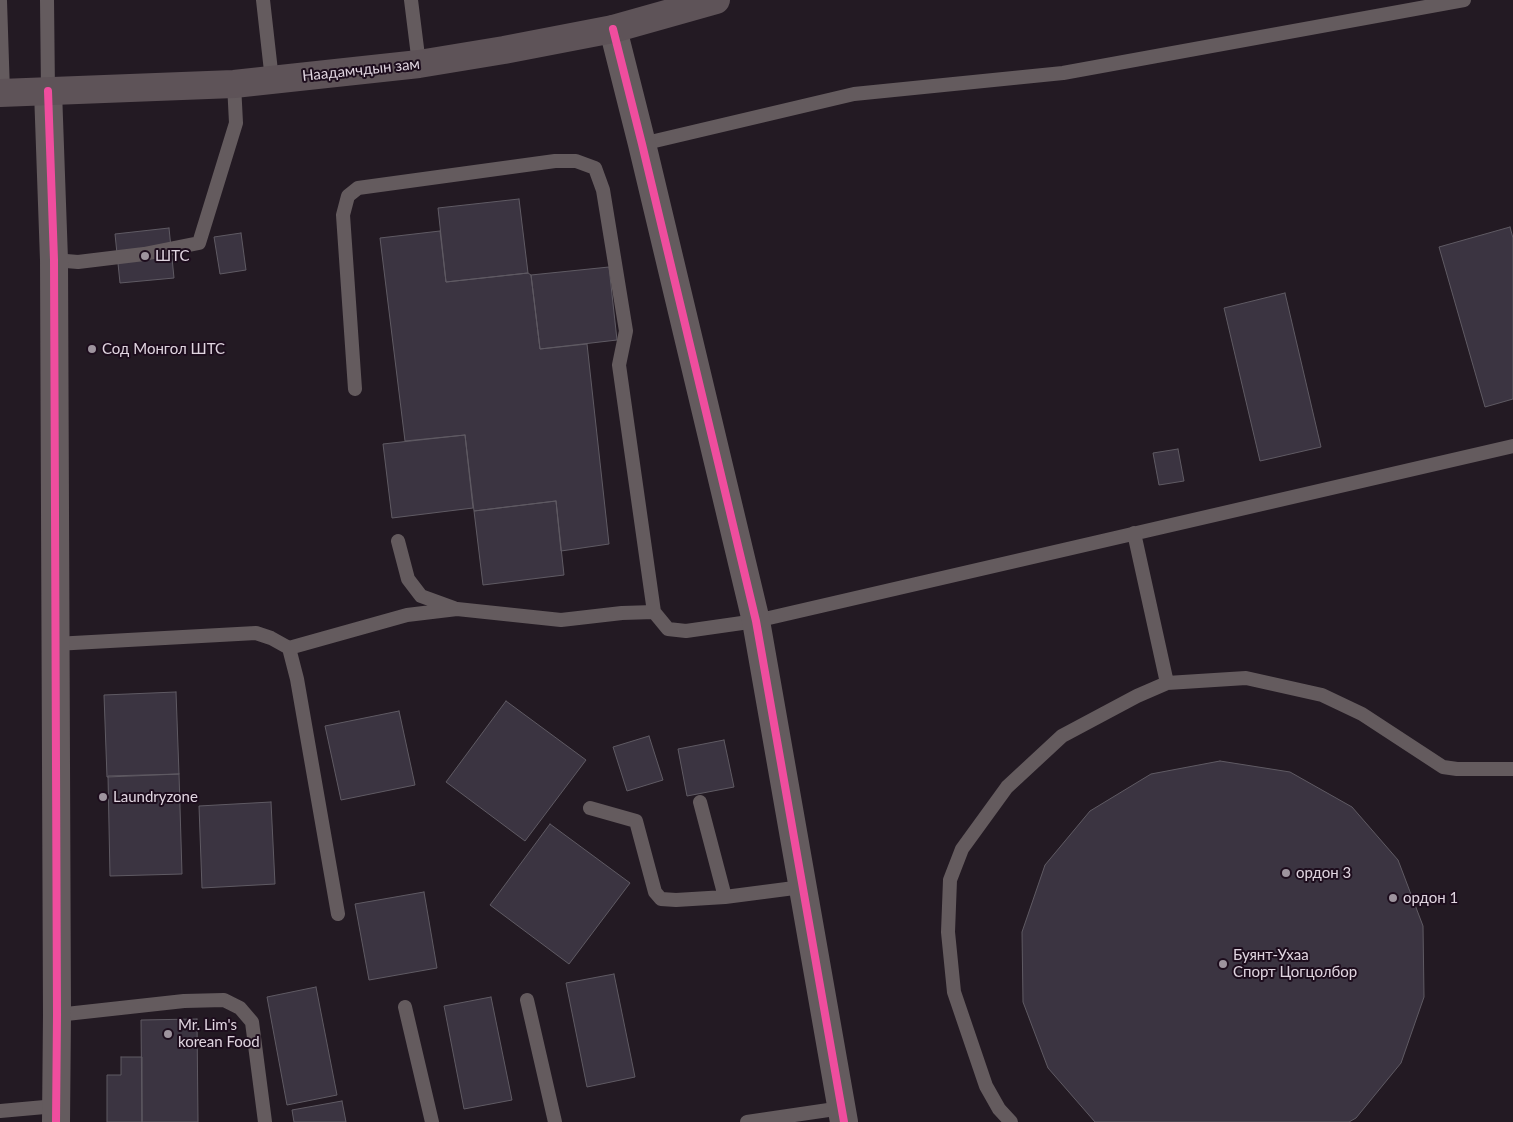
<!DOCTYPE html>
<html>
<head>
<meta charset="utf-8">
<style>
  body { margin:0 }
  canvas { display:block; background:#231a23 }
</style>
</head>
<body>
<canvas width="1513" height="1122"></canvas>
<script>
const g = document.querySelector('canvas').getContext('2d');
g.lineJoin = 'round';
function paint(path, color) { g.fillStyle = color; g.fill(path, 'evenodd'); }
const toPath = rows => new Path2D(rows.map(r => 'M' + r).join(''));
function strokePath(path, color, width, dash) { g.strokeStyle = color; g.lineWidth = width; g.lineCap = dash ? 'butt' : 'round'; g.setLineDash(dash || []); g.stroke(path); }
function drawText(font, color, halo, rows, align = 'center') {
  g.font = font + ' Lato,sans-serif'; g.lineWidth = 4; g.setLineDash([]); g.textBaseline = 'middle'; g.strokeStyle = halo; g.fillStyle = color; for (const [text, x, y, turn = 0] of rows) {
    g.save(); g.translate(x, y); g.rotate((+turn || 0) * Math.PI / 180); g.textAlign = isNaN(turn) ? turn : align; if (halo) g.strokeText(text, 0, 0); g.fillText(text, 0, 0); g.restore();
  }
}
const building = toPath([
  [519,199,528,273,446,282,438,208,519,199],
  [1510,227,1513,238,1513,399,1485,407,1439,247,1510,227],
  [169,228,174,278,120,283,115,234,169,228],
  [440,231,446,282,528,273,531,275,540,349,587,344,609,544,561,551,556,501,474,511,465,435,405,441,380,238,440,231],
  [241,233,246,270,220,274,214,237,241,233],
  [609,267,617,340,540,349,531,275,609,267],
  [1285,293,1321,447,1260,461,1224,308,1285,293],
  [465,435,473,508,392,518,383,444,465,435],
  [1178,449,1184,481,1159,485,1153,453,1178,449],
  [556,501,564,575,483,585,474,511,556,501],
  [176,692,179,774,107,777,104,695,176,692],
  [506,701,586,760,525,841,446,782,506,701],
  [399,711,415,785,341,800,325,726,399,711],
  [649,736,663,780,627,791,613,747,649,736],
  [724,740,734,787,687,796,678,749,724,740],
  [1220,761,1290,772,1352,807,1398,860,1423,926,1424,997,1401,1063,1356,1118,1349,1122,1095,1122,1048,1068,1023,1002,1022,932,1045,865,1090,811,1151,774,1220,761],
  [179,774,182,874,110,876,108,776,179,774],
  [271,802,275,884,202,888,199,806,271,802],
  [550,824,630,883,569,964,490,905,550,824],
  [424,892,437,968,369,980,355,904,424,892],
  [614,974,635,1077,587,1087,566,983,614,974],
  [316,987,337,1095,287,1105,267,997,316,987],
  [491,997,512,1100,464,1109,444,1006,491,997],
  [197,1019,198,1122,142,1122,141,1020,197,1019],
  [121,1057,142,1057,142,1122,107,1122,107,1075,121,1075,121,1057],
  [342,1101,346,1122,294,1122,292,1110,342,1101]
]);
paint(building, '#3b3441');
strokePath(building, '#5f5a63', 1);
strokePath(toPath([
  [47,0,48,91],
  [263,0,272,80],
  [411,0,419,64],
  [0,1,3,93],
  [642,144,854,94,1063,73,1464,0],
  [54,260,78,262,144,254,199,243,236,123,234,84],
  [1134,533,1167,683],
  [398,541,408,579,421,596,454,608],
  [654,612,668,629,686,631,756,621,1513,446],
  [55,644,256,633,271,638,289,648,297,679,338,914],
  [289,648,407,615,457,609,561,620,622,613,654,612,619,365,626,331,603,190,595,168,576,161,555,161,358,188,348,196,343,215,355,389],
  [700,802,725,897],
  [590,808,636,821,655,892,661,899,676,900,725,897,802,887],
  [527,1000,555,1122],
  [405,1007,432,1122],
  [57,1015,184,1001,224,1000,240,1008,252,1022,265,1122],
  [0,1111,56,1106],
  [747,1122,842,1108],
  [1011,1122,999,1109,986,1086,954,992,948,932,950,880,962,849,1007,787,1062,736,1137,696,1167,683,1246,678,1322,695,1362,714,1443,767,1457,769,1513,769]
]), '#645b5e', 14);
strokePath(toPath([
  [613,29,642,144,756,621,844,1122],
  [48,91,54,260,57,1015,56,1122]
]), '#645b5e', 28);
strokePath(toPath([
  [0,93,234,84,419,64,504,50,613,29,716,0]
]), '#5e5358', 28);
strokePath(toPath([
  [613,29,642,144,756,621,844,1122],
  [48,91,54,260,57,1015,56,1122]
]), '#ef4d9e', 8);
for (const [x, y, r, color] of [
  [145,256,5,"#9e949e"],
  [92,349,5,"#9e949e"],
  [103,797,5,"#9e949e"],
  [1286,873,5,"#9e949e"],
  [1393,898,5,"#9e949e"],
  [1223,964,5,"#9e949e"],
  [168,1034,5,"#9e949e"]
]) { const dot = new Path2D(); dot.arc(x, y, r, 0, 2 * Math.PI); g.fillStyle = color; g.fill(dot); strokePath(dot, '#1d0d1d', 2); }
drawText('15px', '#e0d5e0', '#1d0d1d', [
  ["Наадамчдын зам",361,70,-6]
]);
drawText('15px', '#e0d5e0', '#1d0d1d', [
  ["ШТС",155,256],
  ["Сод Монгол ШТС",102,349],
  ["Laundryzone",113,797],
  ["ордон 3",1296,873],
  ["ордон 1",1403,898],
  ["Буянт-Ухаа",1233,955],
  ["Спорт Цогцолбор",1233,972],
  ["Mr. Lim's",178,1025],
  ["korean Food",178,1042]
], 'left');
</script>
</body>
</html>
